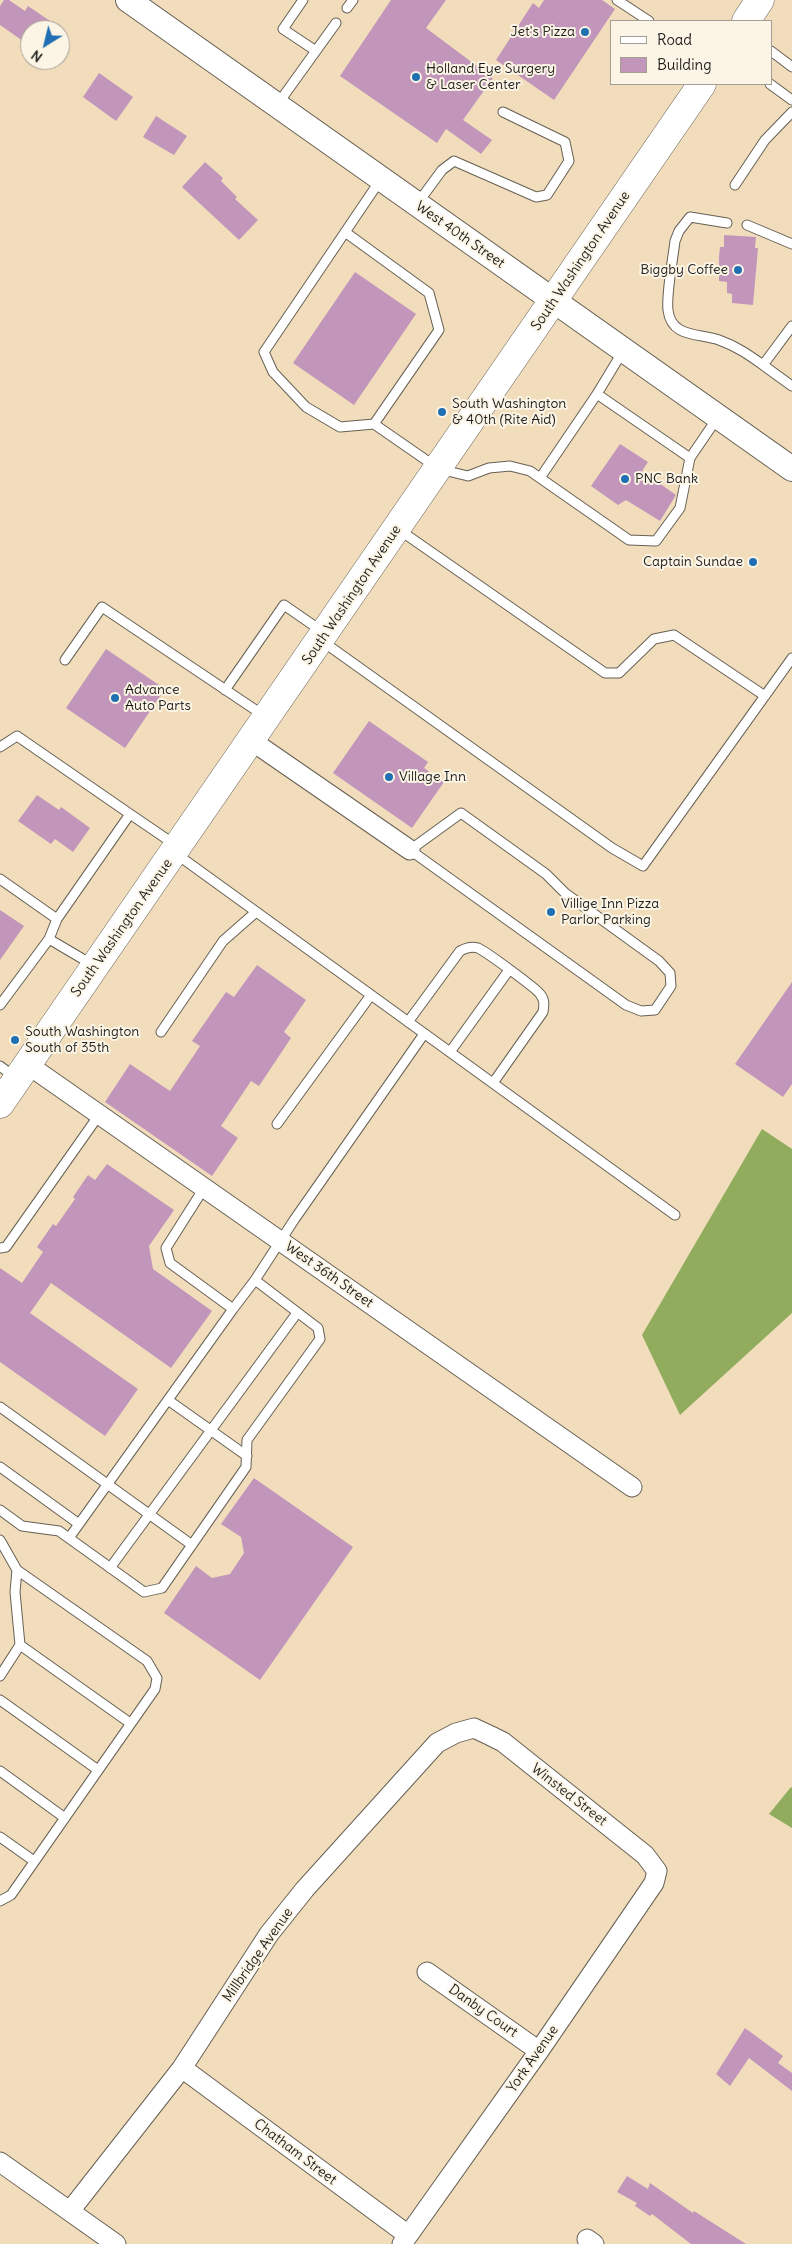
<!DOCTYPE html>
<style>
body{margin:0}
#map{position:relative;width:792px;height:2244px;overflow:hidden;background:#f1ddbc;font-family:Delius,sans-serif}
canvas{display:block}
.legend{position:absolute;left:610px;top:20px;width:162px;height:65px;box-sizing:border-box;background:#fcf5e5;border:1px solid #a29e95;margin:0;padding:6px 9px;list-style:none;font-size:15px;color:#1c1c1c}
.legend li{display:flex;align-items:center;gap:10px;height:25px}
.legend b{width:25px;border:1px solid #a29e95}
.north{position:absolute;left:20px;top:20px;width:50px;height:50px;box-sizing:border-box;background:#fcf5e5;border:1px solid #a29e95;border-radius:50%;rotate:216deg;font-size:14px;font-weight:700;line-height:20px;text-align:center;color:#1c1c1c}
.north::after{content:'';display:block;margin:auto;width:18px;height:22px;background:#1f6fb2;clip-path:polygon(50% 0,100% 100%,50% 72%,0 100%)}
</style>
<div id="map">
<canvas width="792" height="2244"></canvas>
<ul class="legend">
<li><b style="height:6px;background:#fff"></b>Road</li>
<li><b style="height:14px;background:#c296bb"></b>Building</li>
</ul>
<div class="north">N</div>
</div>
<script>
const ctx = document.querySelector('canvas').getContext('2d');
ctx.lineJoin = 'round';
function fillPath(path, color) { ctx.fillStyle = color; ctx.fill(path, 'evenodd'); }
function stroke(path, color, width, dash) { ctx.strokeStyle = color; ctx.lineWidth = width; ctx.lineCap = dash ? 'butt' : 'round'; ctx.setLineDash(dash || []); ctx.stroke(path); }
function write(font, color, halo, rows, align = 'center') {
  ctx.font = font + ' Delius,sans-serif'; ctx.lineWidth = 4; ctx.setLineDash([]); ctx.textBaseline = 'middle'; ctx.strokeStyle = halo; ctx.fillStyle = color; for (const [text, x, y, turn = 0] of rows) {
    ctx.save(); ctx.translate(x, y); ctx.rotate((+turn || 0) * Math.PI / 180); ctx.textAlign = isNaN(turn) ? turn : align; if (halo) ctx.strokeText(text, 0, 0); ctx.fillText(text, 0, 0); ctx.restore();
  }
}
fillPath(new Path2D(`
 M762,1129L792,1149V1313L680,1415L642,1335Z
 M791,1787L792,1788V1828L769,1814Z`), '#92ac5d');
fillPath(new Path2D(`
 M4,0H9L25,11L28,6L50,21L44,30H30V46L0,25V6Z
 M391,0H446L426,28L493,78L463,120L492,140L481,154L446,129L437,143L340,76Z
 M544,0H602L615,9L554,100L496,60L533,3L539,8Z
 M99,73L133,97L116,121L83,97Z
 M156,116L187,136L174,155L143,137Z
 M205,162L223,178L221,181L237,197L235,199L258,220L239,240L182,187Z
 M724,235L756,237L755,248H758L753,305L732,303V294L727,293V282L719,281V257L720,247H724Z
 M355,272L416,314L354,405L293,363Z
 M620,444L648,462L642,471L676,495L660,521L626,500L618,505L591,486Z
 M106,649L165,689L125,748L66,708Z
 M369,721L428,762L424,768L444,782L412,828L333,773Z
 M37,795L59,810L61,807L90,828L73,852L55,839L51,844L18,821Z
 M0,910L24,926L0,960Z
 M257,965L306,1000L284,1032L291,1038L259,1086L251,1081L221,1126L238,1138L212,1176L105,1102L130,1064L170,1091L200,1046L192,1041L226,992L234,997Z
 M792,982V1084L783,1097L735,1064Z
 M107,1164L174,1210L149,1246L153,1269L212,1311L171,1368L51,1283L30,1313L138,1389L105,1436L0,1362V1268L22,1283L43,1252L37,1247L53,1224L56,1226L75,1199L73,1197L88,1175L95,1180Z
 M254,1478L353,1547L260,1680L164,1613L196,1566L212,1578L230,1574L244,1553L241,1537L221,1524Z
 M745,2028L783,2056L778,2063L792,2073V2091L749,2058L730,2086L716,2074Z
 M627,2176L648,2189L650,2183L693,2213L694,2211L746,2244H691L652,2214L650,2216L635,2206L637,2203L617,2192Z`), '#c296bb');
const service = new Path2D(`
 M303,0L283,29L316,51
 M617,0L649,21
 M347,8L353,0
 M771,51L792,67
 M770,84L792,100
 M277,105L336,23
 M381,179L264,352L273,372L306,407L340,427L374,424L439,469L468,476L489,468L510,466L530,471L540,478L597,394
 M735,185L765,140L792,112
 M417,204L442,170L454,161L536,197L547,195L569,161L565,142L503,112
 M727,223L690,217L679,231L675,241C673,258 666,295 668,310C671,338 699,333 719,340C736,346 749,355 763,365
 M747,225L792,244
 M345,232L429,293L439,330L374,424
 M792,326L763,365L792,386
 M623,351L597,394L690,458L718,417
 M540,478L629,540L656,541L680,508L690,458
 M398,529L605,673H619L654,639L674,635L765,696
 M322,641L612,848L643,866L792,658
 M65,660L102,607L263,715
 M225,690L284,605L323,632
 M0,747L17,736L130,814
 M461,813L546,874L565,893L659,961L670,973L671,986L655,1010L641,1011L626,1005L410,850Z
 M175,853L675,1215
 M0,879L57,919
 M93,965L49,939L57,919L130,814L174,844
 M0,1005L49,939
 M408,1022L460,951C466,948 471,946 478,948C485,951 536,988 540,994C545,1000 544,1005 543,1012L493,1083
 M161,1032L223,941L256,912
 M450,1052L509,970
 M0,1066L16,1078
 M277,1124L371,995
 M204,1188L166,1248L170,1263L233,1309L255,1280
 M0,1248L6,1247L99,1115
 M168,1400L247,1456
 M0,1407L192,1545
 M0,1467L79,1524
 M0,1510L22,1526L59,1531L144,1592L162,1588L246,1467L247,1440L320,1339L318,1328L255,1280L294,1220L424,1034
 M69,1538L233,1309
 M0,1540L17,1570
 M110,1568L297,1313
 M20,1645L130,1723
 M0,1676L20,1645L15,1592L17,1570L147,1661L157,1678L155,1689L11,1895L0,1901
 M0,1700L98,1770
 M0,1771L65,1818
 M0,1837L34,1861`);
const minor = new Path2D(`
 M252,741L410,850
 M27,1064L632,1487
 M427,1972L539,2051
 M182,2068L408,2235
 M0,2162L116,2244
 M70,2211L182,2068L269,1934L305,1889L437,1743L456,1733L474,1728L491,1736L503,1742L645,1855L657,1871L654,1883L539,2051L402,2244
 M587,2239L594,2244`);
const tertiary = new Path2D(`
 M128,0L792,469`);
const primary = new Path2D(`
 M746,21L760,0
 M0,1104L702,84`);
stroke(service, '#676054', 11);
stroke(minor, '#676054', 21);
stroke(tertiary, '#676054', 26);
stroke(primary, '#676054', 29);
stroke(service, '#fff', 9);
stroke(minor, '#fff', 19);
stroke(tertiary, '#fff', 24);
stroke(primary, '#fff', 28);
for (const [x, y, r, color] of [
 [585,32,5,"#1f6fb2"],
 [416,77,5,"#1f6fb2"],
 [738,270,5,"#1f6fb2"],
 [442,412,5,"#1f6fb2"],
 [625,479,5,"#1f6fb2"],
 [753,562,5,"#1f6fb2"],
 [115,698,5,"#1f6fb2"],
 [389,777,5,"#1f6fb2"],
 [551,912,5,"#1f6fb2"],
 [15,1040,5,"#1f6fb2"]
]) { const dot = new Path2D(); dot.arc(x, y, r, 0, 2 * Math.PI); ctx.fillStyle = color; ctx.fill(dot); stroke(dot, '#fcf5e5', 2); }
write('14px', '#1c1c1c', '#fcf5e5', [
 ["Jet's Pizza",575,32,"right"],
 ["Holland Eye Surgery",426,69],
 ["& Laser Center",426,85],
 ["Biggby Coffee",728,270,"right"],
 ["South Washington",452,404],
 ["& 40th (Rite Aid)",452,420],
 ["PNC Bank",635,479],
 ["Captain Sundae",743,562,"right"],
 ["Advance",125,690],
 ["Auto Parts",125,706],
 ["Village Inn",399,777],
 ["Villige Inn Pizza",561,904],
 ["Parlor Parking",561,920],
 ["South Washington",25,1032],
 ["South of 35th",25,1048]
], 'left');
write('14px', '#1c1c1c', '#fcf5e5', [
 ["West 40th Street",460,235,35],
 ["South Washington Avenue",581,261,-56],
 ["South Washington Avenue",352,595,-56],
 ["South Washington Avenue",122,928,-55],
 ["West 36th Street",329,1275,35],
 ["Winsted Street",569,1795,38],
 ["Millbridge Avenue",258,1955,-55],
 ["Danby Court",483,2011,35],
 ["York Avenue",533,2059,-55],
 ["Chatham Street",295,2152,37]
]);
</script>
